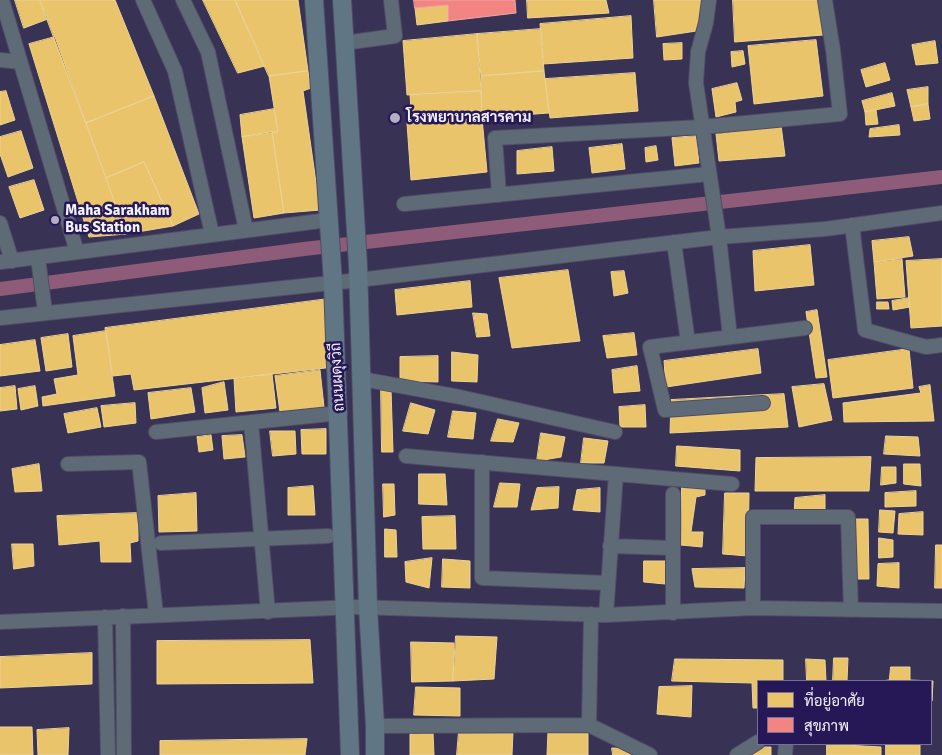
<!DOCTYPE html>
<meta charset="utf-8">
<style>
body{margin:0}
#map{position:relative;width:942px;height:755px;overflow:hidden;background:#383254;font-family:Signika,Sarabun,sans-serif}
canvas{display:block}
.legend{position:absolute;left:757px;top:680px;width:175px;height:65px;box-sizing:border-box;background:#261757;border:1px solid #786f98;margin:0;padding:6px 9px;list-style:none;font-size:15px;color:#f2f2fa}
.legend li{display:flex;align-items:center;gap:10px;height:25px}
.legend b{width:25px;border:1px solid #786f98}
</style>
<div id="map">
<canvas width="942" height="755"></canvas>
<ul class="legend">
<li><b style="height:14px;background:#e9c46a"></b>ที่อยู่อาศัย</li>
<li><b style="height:14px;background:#f28482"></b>สุขภาพ</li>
</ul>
</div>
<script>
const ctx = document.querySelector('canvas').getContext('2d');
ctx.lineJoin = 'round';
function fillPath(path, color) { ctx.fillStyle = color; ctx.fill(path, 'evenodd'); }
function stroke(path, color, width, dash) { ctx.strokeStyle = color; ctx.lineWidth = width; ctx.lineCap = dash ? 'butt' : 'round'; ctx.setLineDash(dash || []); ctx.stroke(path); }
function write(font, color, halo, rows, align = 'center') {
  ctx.font = font + ' Signika,Sarabun,sans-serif'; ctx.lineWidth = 5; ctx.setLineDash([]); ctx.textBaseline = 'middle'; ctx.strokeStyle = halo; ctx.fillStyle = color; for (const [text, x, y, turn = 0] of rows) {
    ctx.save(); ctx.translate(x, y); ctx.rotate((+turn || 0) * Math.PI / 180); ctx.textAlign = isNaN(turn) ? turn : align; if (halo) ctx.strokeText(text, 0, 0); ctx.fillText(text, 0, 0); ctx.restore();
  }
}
const homes = new Path2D(`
 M15,0H40L48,19L24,28Z
 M40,0H115L154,96L86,123Z
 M203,0H235L265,66L238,73Z
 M235,0H298L308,71L269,76Z
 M527,0H606L609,13L528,18Z
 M654,0H703V30L657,37Z
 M733,0H818L823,35L735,42Z
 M448,5V21L417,25L415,8Z
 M631,16L633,58L543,64L540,24Z
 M541,29L544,71L481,76L477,34Z
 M477,34L481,91L407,95L403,41Z
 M55,37L86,123L126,234L89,237L29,44Z
 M816,40L823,96L754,104L748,46Z
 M935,41L938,63L916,65L912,45Z
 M682,43V59L664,60L663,44Z
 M743,51L745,64L732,67L731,52Z
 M885,63L890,80L866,87L861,70Z
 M308,71L311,88L303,91L320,210L284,213L272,132H278L269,76Z
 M544,71L549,113L482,118L481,76Z
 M635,73L638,111L550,118L545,79Z
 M737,83L742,100L735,102L736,112L716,117L712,89Z
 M928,87V104L911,107L907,90Z
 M6,91L15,120L0,125V92Z
 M481,91L482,118L412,123L410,95Z
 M892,93L895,106L865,112L862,101Z
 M154,96L199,214L173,226L144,162L106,178L86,123Z
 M928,104L930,119L914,121L911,107Z
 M274,109L278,132L242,137L240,115Z
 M876,110L878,124L866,125L865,112Z
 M482,118L487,172L411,180L407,123Z
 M781,125L785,156L719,161L716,134Z
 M899,125L900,135L869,137L870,129Z
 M21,131L33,168L8,177L0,154V137Z
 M272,132L284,213L254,218L242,137Z
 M696,136L699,163L675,166L672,138Z
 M622,144L625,169L592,173L589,148Z
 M656,146L658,160L646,162L645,148Z
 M552,147L554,171L517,174V151Z
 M144,162L173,226L126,234L106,178Z
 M34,180L44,210L20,218L9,187Z
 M909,237L913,256L874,262L872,241Z
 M810,245L814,285L755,291L753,251Z
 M902,259L905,297L877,299L874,262Z
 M942,259V326L911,328L906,261Z
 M568,270L580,341L512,348L499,278Z
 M624,271L628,293L614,296L611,272Z
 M470,281L472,307L397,315L395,290Z
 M909,298L910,307L893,310L892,301Z
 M328,299L334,367L134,390L131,374L113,376L105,328Z
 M877,302H888L889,309H877Z
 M817,310L827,377L816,378L806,312Z
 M473,313L487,314L490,336L477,337Z
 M106,331L115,396L43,406L42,397L57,394L54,379L78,375L73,336Z
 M634,333L637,355L607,358L603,336Z
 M68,334L72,367L46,371L41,338Z
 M35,340L40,371L0,376V345Z
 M758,349L761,373L666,387L664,361Z
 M909,349L913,388L833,398L828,360Z
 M452,352L478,355L477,382L452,381Z
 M438,356V382L400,381V357Z
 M637,366L640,391L614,393L612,370Z
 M320,370L324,407L280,412L275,376Z
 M272,374L276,408L236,412L234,379Z
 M224,382L228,410L205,413L202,388Z
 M824,384L832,420L799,427L792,387Z
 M930,385L934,421L844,422L843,403L921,393L919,387Z
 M15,386L17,409L0,411V388Z
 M35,386L38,406L21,410L18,389Z
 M191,388L195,412L151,419L148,393Z
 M381,388L391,389L393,452H382Z
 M784,394L788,427L670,433L671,400Z
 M135,403L136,423L104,427L101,406Z
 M411,403L435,410L428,434L403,431Z
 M645,405L646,427H620L619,407Z
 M97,408L101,427L68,433L64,414Z
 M453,411L476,413L473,439L448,437Z
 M498,419L519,423L513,442L491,441Z
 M326,429V454H302L301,430Z
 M270,431H295L296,454L273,456Z
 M541,433L565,437L561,457L537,461Z
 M211,435L213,450L199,452L197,437Z
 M242,435L245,457L224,459L222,436Z
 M886,436L918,437L920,456L884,454Z
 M584,438L608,441L604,463H581Z
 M677,446L740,450V471L676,466Z
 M871,457L869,491H755L756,458Z
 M39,464L42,491L15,492L12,469Z
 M904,464H920L921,486L904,484Z
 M882,467H896V483L881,485Z
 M419,474H445L447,505L419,504Z
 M500,483L520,484L517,507H494Z
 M383,484H394L395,515L384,517Z
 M313,486L315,515H288V488Z
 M682,486H705V495L696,497L691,532H703L702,547L681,545Z
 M559,487L558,508L531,510L537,488Z
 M600,488V512L573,510L577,490Z
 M916,491V506L885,507V493Z
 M196,493L197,531L159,532L158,496Z
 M725,493H749L748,556L723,554Z
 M825,495V514L794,515L795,498Z
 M880,510L895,511L893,533L879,532Z
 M923,512V535L898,534L899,514Z
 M138,513V541L130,543L131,562H101L100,541L59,545L57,516Z
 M455,516L456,549H423L422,517Z
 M852,519H868L869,579H855Z
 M385,529L396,530L397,557H385Z
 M879,538L893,540V557L879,558Z
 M12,544H33L34,566L14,569Z
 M936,545H942V588H935Z
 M432,558L429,588L406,582L405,562Z
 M443,559L470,561V588L442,587Z
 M644,561H667L665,584L644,582Z
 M899,563V588L877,586L878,564Z
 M745,568L744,588L695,587L692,569Z
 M456,636L497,637L494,679L453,681Z
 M310,640L313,683L157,684V641Z
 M411,642L454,643L453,681L412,682Z
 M92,653V684L0,688V657Z
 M834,658H848L847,681H833Z
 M675,659L783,660V681H758V708H753L752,683L672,681Z
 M806,659L825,660L826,681H807Z
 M891,667H910V680L933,681L932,701L931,681H881L889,680Z
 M692,686L691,717L657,714L659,687Z
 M416,687L460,688V716L414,715Z
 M0,727H32L33,755H0Z
 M69,728L68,755H38L37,730Z
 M588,729V755H547L548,732Z
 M459,731H513L512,755H457Z
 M433,732L434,755H410V734Z
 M307,739L305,755H160V741Z
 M827,744L881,747V755H827Z
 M886,744H920V755H886Z
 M746,747H771V755H746Z
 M612,748L636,749V755H613Z`);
fillPath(homes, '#e9c46a');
stroke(homes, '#ecd295', 1);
const health = new Path2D(`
 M414,0H515L516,13L448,21V5L415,8Z`);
fillPath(health, '#f28482');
stroke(health, '#f2a5a6', 1);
stroke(new Path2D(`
 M0,289L304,249L942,177`), '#8e5b78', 14);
const minor = new Path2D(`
 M2,0L77,252
 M143,0L175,71L212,234
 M183,0L208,52L246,230
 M709,0L706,23L698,52L696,83L719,237L730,337
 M344,43L395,36L391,0
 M0,60L20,62
 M499,195L495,138L702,127L840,114L833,50L825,0
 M404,204L709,174
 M0,223L12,261
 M852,225L865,330L926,347L942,345
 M674,242L688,342
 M38,258L45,312
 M0,262L328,220
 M0,318L350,281L719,237L825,229L942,213
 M362,379L460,397L615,432
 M763,403L665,410L650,347L805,328
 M251,422L268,612
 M156,432L340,413
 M406,456L732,484
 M482,462V578L607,583
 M68,464L139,462L156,614
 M673,494V613
 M161,543L328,536
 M610,546L673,548
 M753,608V517H848L851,610
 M606,615L616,474
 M123,616L124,755
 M105,617L108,755
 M0,622L356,607L606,615L753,608L942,611
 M589,725L591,614
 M375,726L589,725L650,755
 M737,755L758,742
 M785,755L786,744`);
const major = new Path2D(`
 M314,0L333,283L350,755
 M342,0L358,265L368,607L375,726V755`);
stroke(minor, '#504c65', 16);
stroke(major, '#504c65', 20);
stroke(minor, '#5e6b76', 14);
stroke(major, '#607684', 18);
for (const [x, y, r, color] of [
 [395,118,6,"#b1afc0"],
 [55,220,5,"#b1afc0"]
]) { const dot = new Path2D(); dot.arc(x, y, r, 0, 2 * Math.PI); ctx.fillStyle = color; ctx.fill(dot); stroke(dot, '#261757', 2); }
write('bold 15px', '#f2f2fa', '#261757', [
 ["โรงพยาบาลสารคาม",406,118],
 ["Maha Sarakham",65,211],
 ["Bus Station",65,228]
], 'left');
write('15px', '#f2f2fa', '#261757', [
 ["ถนนผดุงวิถี",338,377,-93]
]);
</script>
